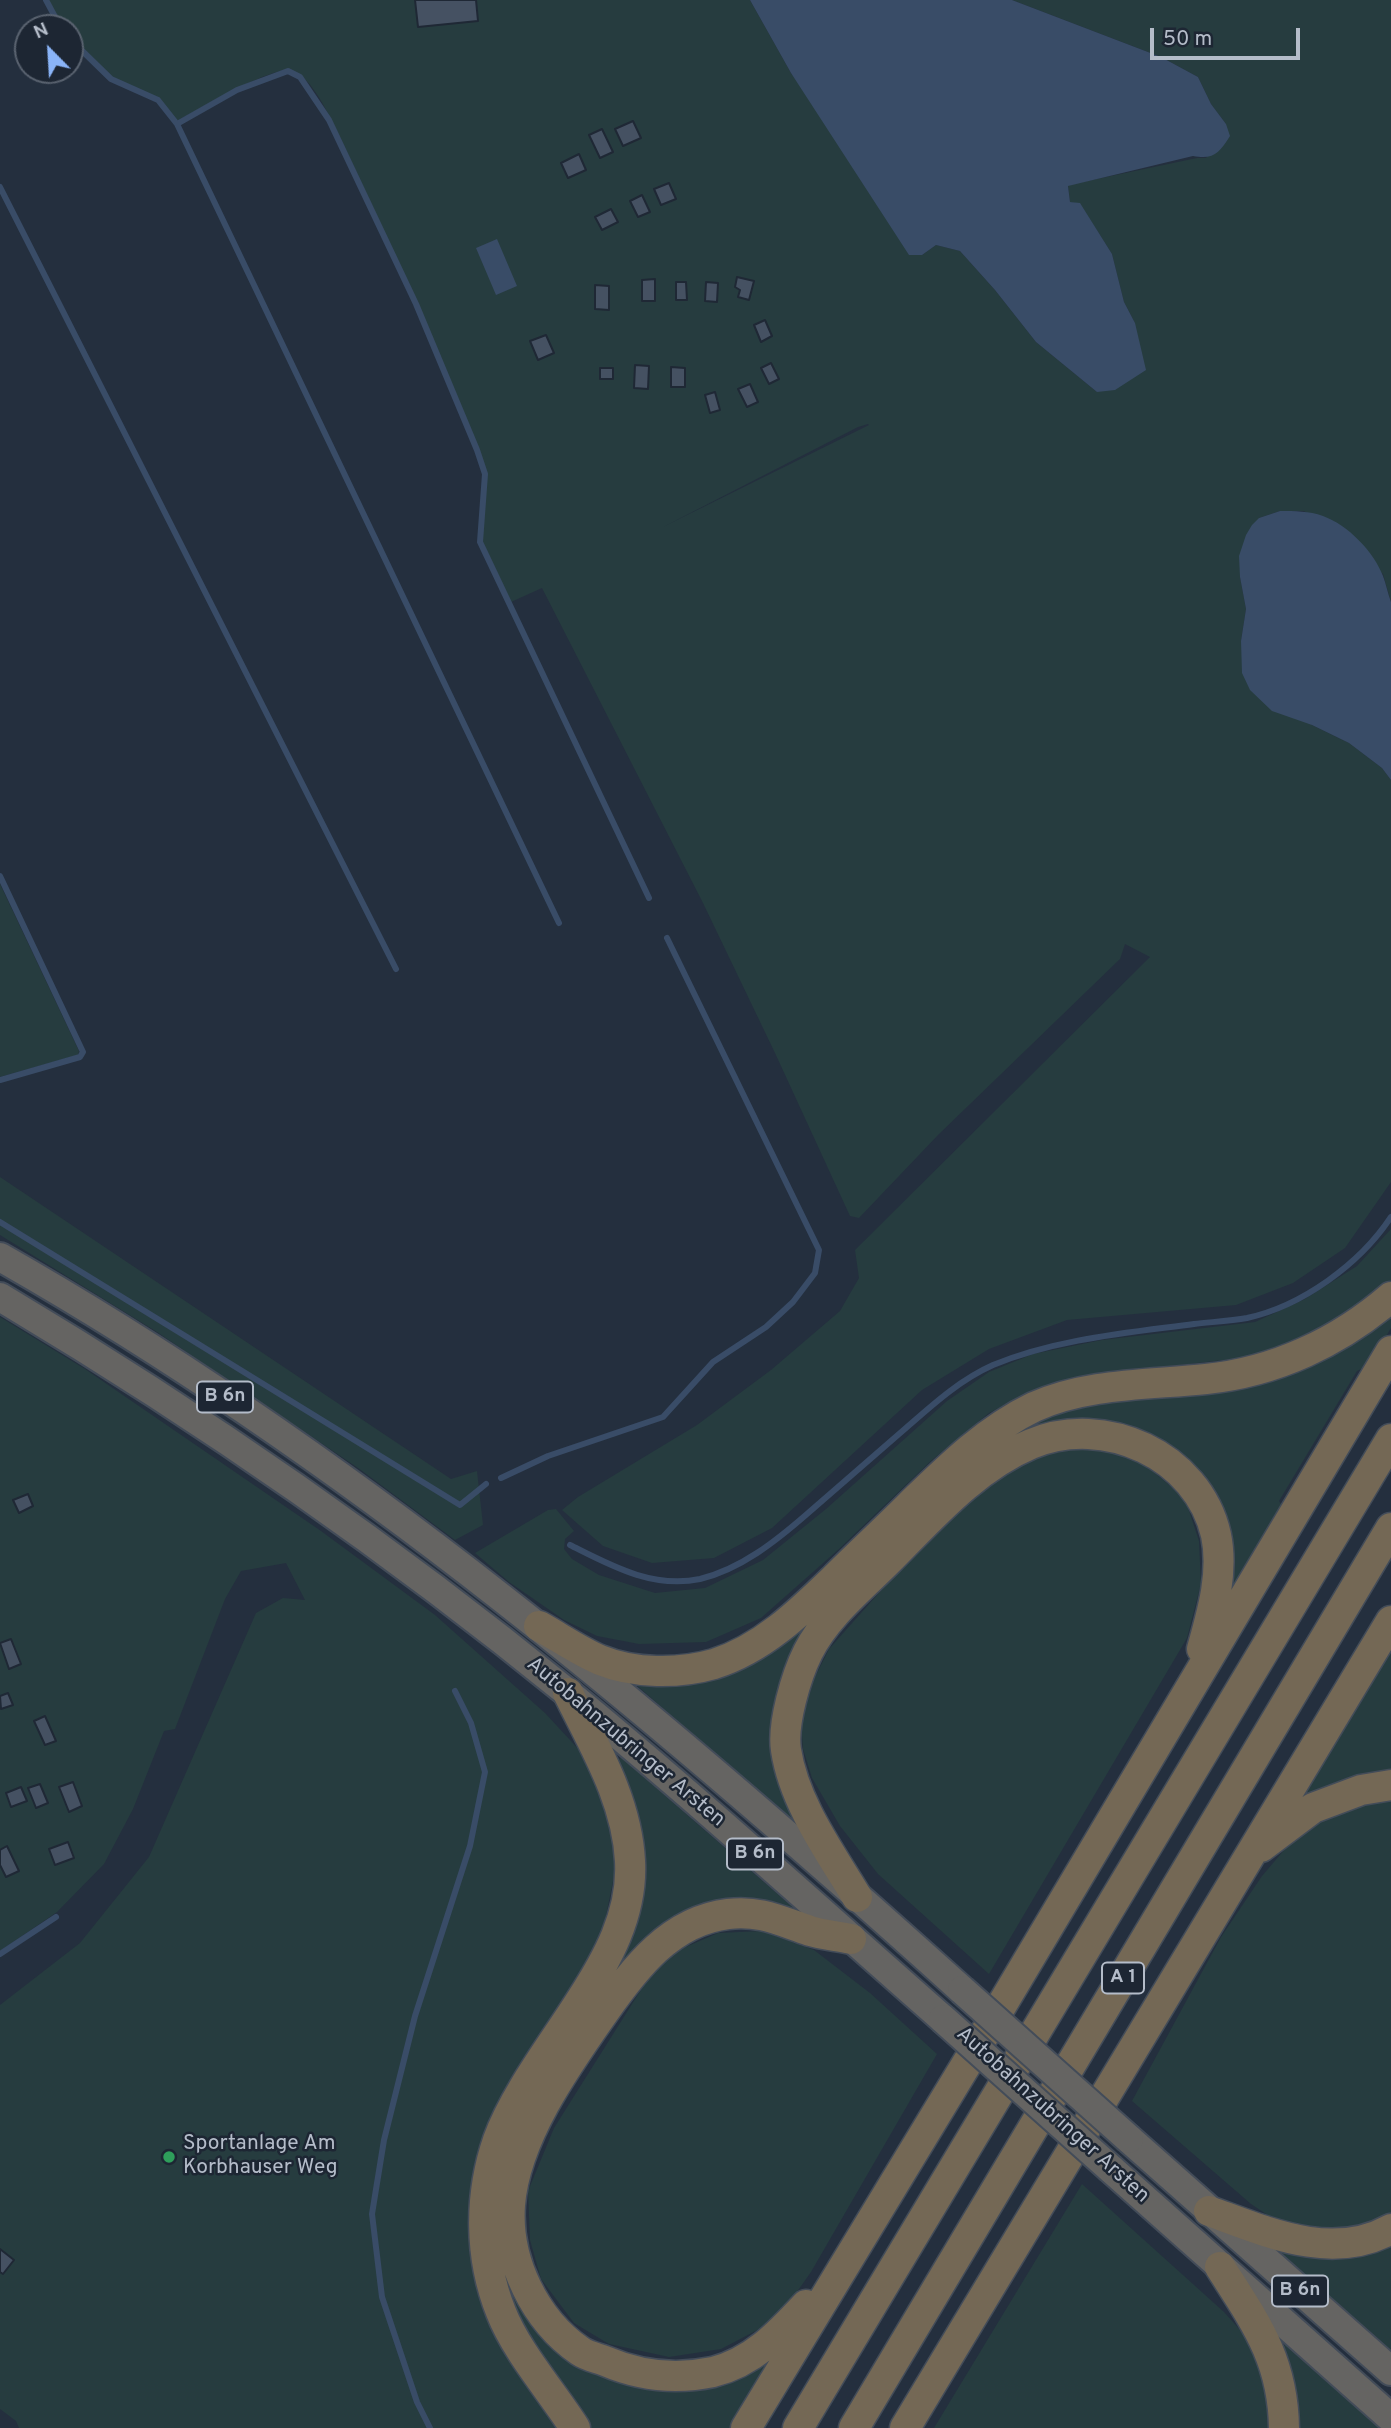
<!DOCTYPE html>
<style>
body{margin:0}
#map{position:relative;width:1391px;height:2428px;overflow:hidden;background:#242f3e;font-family:Overpass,sans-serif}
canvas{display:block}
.north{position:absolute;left:14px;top:14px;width:70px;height:70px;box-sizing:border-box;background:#1d2633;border:2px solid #59626f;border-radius:50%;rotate:336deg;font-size:19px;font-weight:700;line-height:28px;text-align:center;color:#b4bcc9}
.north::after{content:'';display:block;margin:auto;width:24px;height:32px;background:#8ab4f8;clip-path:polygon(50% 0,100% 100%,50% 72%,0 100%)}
.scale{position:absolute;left:1150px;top:28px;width:150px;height:32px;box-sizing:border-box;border:4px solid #b4bcc9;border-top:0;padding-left:9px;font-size:21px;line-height:24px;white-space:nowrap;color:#b4bcc9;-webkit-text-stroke:5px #1d2633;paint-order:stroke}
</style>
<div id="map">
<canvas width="1391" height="2428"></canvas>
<div class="north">N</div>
<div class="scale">50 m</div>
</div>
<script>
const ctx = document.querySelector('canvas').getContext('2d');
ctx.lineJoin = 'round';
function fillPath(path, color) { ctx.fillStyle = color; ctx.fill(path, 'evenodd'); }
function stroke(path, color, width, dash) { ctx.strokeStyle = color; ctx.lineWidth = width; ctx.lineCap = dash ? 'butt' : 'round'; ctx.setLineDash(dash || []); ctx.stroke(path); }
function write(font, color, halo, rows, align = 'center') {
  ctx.font = font + ' Overpass,sans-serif'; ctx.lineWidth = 5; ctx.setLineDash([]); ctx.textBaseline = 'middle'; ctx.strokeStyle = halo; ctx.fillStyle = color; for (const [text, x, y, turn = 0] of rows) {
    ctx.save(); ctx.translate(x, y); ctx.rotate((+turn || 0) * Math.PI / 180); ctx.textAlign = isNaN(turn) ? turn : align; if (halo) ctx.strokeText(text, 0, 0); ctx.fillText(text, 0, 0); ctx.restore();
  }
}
fillPath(new Path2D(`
 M48,0H750L791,73L922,255L936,245L960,251L995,290L1036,342L1097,392L1135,323L1124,302L1112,254L1080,204L1070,202L1068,185L1197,158H1206L1226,124L1211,104L1198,77L1161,57L1012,0H1391V602L1383,574L1304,511H1280L1259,518L1240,577L1246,609L1241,641L1312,725L1349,743L1382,768L1391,780V1182L1345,1248L1293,1283L1236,1305L1067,1320L989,1349L922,1390L772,1528L714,1558L652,1563L603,1546L562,1510L578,1497L697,1425L771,1370L840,1311L859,1278L855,1250L1150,957L1125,944L1120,959L938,1135L859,1218L850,1216L775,1053L703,903L542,588L511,602L482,541L487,474L478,449C443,366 408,283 370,201C357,174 345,146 331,119C323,104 310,77 292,71C274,64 197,111 177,121L159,99L112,77L70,36V28H63ZM868,424L869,425L663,527L858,427Z
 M0,884L79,1051L78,1055L0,1077Z
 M0,1177L451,1479L477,1471L483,1525L455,1540L358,1468L157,1332L0,1235Z
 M1391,1229V1280L1384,1288L1342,1319L1293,1343L1250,1357L1075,1377L1028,1393L989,1413L932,1460L839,1549L761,1618L706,1642L639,1644L597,1636L564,1620L509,1582L475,1553L548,1510L556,1509L574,1531L565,1539L564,1549L572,1559L599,1575L655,1593L705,1588L763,1560L826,1509L947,1401L989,1372L1033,1354L1102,1340L1255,1322L1305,1299L1357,1266Z
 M1391,1311V1328L1369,1365L1357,1371L1279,1501L1283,1507L1222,1609L1208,1486L1058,1424L799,1643L797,1819L794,1822L634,1683L704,1678L967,1462L1043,1414L1141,1393Z
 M0,1317L85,1369L321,1531L435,1615L545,1713L583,1754L601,1796L614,1839V1876L603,1931L554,2020L506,2088L490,2123L472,2255L481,2303L498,2339L560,2428H19L16,2421L0,2409V2005L80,1943L149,1857L256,1613L283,1598L305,1600L286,1563L241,1571L225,1599L175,1729L164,1731L133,1809L104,1864L57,1912L0,1951Z
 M1111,1446L1149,1468L1185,1498L1199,1541L1201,1584L1187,1638L989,1974L878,1874L840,1826L812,1778L803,1749L801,1723L814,1679L829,1649L926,1540L980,1494L1023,1462L1069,1447Z
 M1391,1637V1774L1288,1816Z
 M621,1757L796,1910L793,1912C760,1896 719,1898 685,1913C665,1922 642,1941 628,1959C616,1974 608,1992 597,2008C567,2052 535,2094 515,2143C484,2217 507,2303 568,2354C580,2364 601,2371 616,2376C650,2387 668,2388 704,2382C712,2381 722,2380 729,2377C749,2368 765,2355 783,2343H785L734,2428H588C560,2376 516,2334 502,2276C470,2151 554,2075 608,1975C615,1963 623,1951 628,1938C641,1905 645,1863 640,1828C637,1806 625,1783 617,1762Z
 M1391,1797V2213L1378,2222L1319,2234L1281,2224L1251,2204L1132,2101L1221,1937L1262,1876L1296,1836L1331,1809Z
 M762,1931L814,1950L870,1993L937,2054L811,2272L794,2296L765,2326L721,2349L669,2357L609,2344L574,2323L541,2279L530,2240L528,2191L554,2128L654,1969L681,1949L718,1933Z
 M1082,2184L1224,2312L1250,2341L1264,2371L1268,2397L1269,2428H934Z
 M1391,2239V2353L1266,2244Z
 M1285,2343L1382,2428H1296C1298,2400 1295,2376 1282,2352Z`), '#263c3f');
fillPath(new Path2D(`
 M750,0H1012L1161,57L1198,77L1211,104L1226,124L1230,136C1219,153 1214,160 1193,156L1068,186L1070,202L1080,203L1112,254L1124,302L1135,323L1146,370L1115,390L1097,392L1036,342L995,290L960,251L936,245L922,255H909L791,73Z
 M497,239L517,286L496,295L476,248Z
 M1280,511C1295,511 1309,511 1323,516C1348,525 1374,552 1383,576C1386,584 1388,594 1391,602V780L1382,768L1349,743L1312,725L1272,711L1250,690L1242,673L1241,641L1246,609L1240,577L1239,556L1246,535L1252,525L1259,518Z`), '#394c67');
stroke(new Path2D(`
 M46,0L61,28
 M70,39L111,79L158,100L177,124L559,923
 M177,124L237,90L288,71L300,77L329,120L416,304L477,450L485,474L480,542L649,898
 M0,187L396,969
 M0,876L83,1052L80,1057L0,1080
 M0,1222L460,1505L486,1484
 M501,1478L548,1456L663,1417L713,1362L766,1327L793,1302L815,1273L819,1250L667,938
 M570,1545C610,1565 652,1589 700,1579C741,1569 776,1541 807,1514C838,1487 868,1461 899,1434C928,1409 957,1381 993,1365C1056,1339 1126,1333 1194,1324C1211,1322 1230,1321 1247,1318C1302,1306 1360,1264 1391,1217
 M0,1954L56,1917
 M430,2428L417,2402L382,2297L372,2214L384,2140L415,2016L470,1846L485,1772L471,1723L455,1691`), '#394c67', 6);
const building = new Path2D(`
 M415,0H476L478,21L418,27Z
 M633,121L641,138L623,146L615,129Z
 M602,129L613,152L600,158L589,135Z
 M579,154L586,170L568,178L561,163Z
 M669,183L676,199L661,205L654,189Z
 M642,195L650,212L638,217L630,201Z
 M611,209L618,222L602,230L595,217Z
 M737,277L754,281L749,300L738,297L740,290L735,287Z
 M655,279V301H642V280Z
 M676,282H686L687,300H676Z
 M706,282L718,283L717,302L705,301Z
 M595,285L609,286V310L595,309Z
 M765,320L772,336L761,342L754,325Z
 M546,335L554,353L538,360L530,341Z
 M771,363L779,379L769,384L761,368Z
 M635,365L649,366L648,389L634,388Z
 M671,367L685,368V387H671Z
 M600,368H613V379H600Z
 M750,384L758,402L747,407L738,389Z
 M715,392L720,410L710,413L705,395Z
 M28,1494L33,1506L19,1513L13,1500Z
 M11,1639L21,1664L9,1669L0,1643Z
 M8,1693L13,1705L1,1709L0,1696Z
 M45,1716L56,1741L45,1745L34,1721Z
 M73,1782L82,1806L69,1812L59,1787Z
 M40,1784L48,1803L36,1808L28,1788Z
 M21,1787L27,1801L11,1807L6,1793Z
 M68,1842L74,1858L55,1865L49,1849Z
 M7,1846L19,1871L6,1877L0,1865V1850Z
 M0,2249L14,2260L3,2274L0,2272Z`);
fillPath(building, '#455162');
stroke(building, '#1f2835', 2);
const trunk = new Path2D(`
 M0,1257C352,1457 663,1720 962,1990
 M0,1297C198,1415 389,1547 568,1693C696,1798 819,1910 943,2019
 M1129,2139L1391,2371
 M1111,2169L1391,2418`);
const motorway = new Path2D(`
 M539,1626C559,1637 579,1651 600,1660C634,1674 679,1674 714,1664C762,1649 799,1613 834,1579C859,1554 885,1530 910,1505C947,1469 986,1430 1034,1407C1087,1383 1149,1385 1206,1379C1275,1372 1339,1342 1391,1297
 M568,1693C594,1746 627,1800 630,1861C633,1914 607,1960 579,2003C553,2044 514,2095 498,2140C479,2195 479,2257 501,2312C516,2351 552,2392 575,2428
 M1261,1847L1313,1808L1361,1790L1391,1785
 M857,1897C830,1852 794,1803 786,1750C782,1724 796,1676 808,1652C826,1616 860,1589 888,1561C931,1518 974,1468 1031,1444C1104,1413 1198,1455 1216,1535C1224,1573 1212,1613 1202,1649
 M1209,2211C1267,2232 1332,2262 1391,2229
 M1220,2267C1255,2322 1283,2359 1284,2428
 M806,2305C779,2334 753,2362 713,2372C675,2380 640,2376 605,2361C597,2358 587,2356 580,2351C535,2320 506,2261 510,2205C515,2138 566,2066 604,2012C635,1968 670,1921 728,1914C760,1910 780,1921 810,1931C823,1935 838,1936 851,1939
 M746,2428L972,2055L1391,1351
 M798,2428L1391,1439
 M854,2428L1391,1528
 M905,2428L1391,1621`);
stroke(trunk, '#434c59', 32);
stroke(motorway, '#434c59', 33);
stroke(trunk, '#656462', 28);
stroke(motorway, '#746855', 30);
const trunkBridge = new Path2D(`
 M962,1990L1129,2139
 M943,2019L1111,2169`);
stroke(trunkBridge, '#434c59', 32, []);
stroke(trunkBridge, '#656462', 28);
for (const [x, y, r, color] of [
 [169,2157,7,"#2e9e5b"]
]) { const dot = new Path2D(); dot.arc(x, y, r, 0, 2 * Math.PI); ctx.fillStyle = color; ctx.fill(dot); stroke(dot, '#1d2633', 2.5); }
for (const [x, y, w] of [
 [225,1397,56],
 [755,1854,56],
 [1123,1978,42],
 [1300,2291,56]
]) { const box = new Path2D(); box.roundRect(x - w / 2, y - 15.5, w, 31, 5); ctx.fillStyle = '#1d2633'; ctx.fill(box); stroke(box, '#b4bcc9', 2); }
write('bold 19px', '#b4bcc9', null, [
 ["B 6n",225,1397],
 ["B 6n",755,1854],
 ["A 1",1123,1978],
 ["B 6n",1300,2291]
]);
write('21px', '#b4bcc9', '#1d2633', [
 ["Autobahnzubringer Arsten",625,1743,40],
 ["Autobahnzubringer Arsten",1052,2116,42]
]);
write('21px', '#b4bcc9', '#1d2633', [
 ["Sportanlage Am",183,2145],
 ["Korbhauser Weg",183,2169]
], 'left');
</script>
